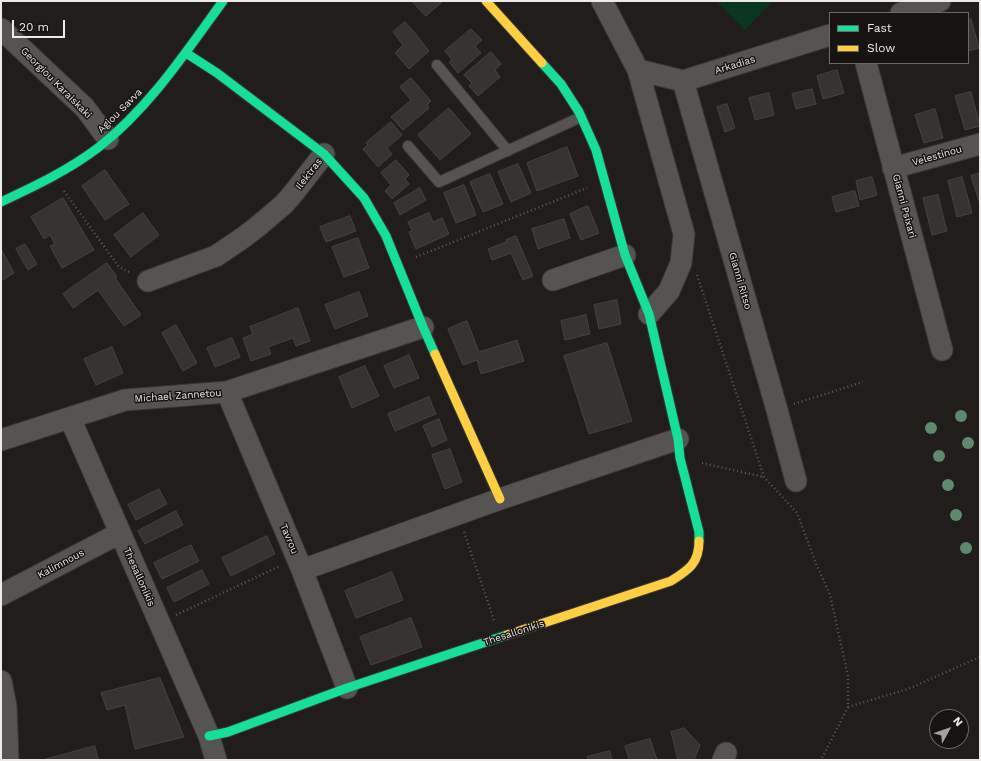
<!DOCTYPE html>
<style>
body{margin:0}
#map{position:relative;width:981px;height:761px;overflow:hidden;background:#201d1b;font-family:"Work Sans",sans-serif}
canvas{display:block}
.frame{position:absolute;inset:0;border:2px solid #edeae9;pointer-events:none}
.legend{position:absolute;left:829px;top:12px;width:140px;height:52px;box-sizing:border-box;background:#171311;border:1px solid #6d6967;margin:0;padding:5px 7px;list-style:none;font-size:12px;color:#edeae9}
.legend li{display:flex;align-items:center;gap:8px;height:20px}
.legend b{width:20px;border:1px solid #6d6967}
.north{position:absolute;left:929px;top:709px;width:40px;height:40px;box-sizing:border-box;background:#171311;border:1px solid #6d6967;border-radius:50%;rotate:50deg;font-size:11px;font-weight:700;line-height:16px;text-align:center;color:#edeae9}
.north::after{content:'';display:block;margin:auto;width:14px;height:18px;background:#a5a2a1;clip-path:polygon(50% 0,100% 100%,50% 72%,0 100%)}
.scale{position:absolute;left:12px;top:20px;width:53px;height:18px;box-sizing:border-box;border:2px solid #edeae9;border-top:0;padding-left:5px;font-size:12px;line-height:14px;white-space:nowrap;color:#edeae9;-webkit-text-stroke:3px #171311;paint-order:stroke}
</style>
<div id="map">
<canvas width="981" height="761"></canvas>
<div class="frame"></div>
<ul class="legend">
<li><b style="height:5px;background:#16e098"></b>Fast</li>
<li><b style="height:5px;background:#ffcf43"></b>Slow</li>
</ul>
<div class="north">N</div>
<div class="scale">20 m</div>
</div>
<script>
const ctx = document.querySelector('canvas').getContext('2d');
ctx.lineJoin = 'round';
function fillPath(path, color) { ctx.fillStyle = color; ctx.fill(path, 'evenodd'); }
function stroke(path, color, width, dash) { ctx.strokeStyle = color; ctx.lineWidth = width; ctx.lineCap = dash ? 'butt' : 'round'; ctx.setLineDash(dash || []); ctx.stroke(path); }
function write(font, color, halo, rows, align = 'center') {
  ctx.font = font + ' "Work Sans",sans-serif'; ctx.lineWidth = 3; ctx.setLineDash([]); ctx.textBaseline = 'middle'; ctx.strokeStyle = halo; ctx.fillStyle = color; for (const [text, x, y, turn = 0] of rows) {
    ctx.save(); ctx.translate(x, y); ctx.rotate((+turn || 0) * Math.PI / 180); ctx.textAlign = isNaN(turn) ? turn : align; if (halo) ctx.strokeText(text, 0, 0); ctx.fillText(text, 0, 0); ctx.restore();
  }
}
fillPath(new Path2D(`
 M716,1H773L745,30Z`), '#0a3621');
const building = new Path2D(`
 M412,1H443L426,16Z
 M971,19L979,48L968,51V20Z
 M405,22L414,32L429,51L409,69L395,53L403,45L393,32Z
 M471,29L482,40L475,46L481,53L458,73L449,62L452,60L445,51Z
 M491,52L501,64L495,70L500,77L478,96L469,86L472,83L464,75Z
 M837,70L844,93L823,99L817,76Z
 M411,78L431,101L427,105L429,108L403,130L391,117L411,100L400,87Z
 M812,89L816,104L796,109L792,94Z
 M971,92L980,126L965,130L955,96Z
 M769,93L774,115L755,120L749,98Z
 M727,104L735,128L725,132L717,107Z
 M449,108L471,134L440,160L418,135Z
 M935,109L943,138L924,143L915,115Z
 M391,122L402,135L387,148L392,154L378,167L363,149L368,145L366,143Z
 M567,147L578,176L537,191L527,163Z
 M396,160L409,175L405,179L409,184L392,199L385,191L391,185L381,173Z
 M518,164L531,193L511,202L498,172Z
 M105,170L129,204L105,220L82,186Z
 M980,173V204L971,176Z
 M490,174L503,204L483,212L470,182Z
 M872,177L877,195L860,200L856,181Z
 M962,177L972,213L957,217L948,181Z
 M464,185L476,215L456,223L444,193Z
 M420,188L426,200L400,215L394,203Z
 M855,191L859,206L836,212L832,197Z
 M938,195L947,231L932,235L923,198Z
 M63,198L94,250L62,268L50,246L55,244L50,235L44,239L31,217Z
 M588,206L599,233L581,240L570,214Z
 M143,213L159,235L131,257L114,235Z
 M429,213L433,222L442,218L449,234L416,249L409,232L412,231L408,222Z
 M350,216L356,231L326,242L320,227Z
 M564,219L570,238L538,249L532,229Z
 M516,236L533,276L523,280L511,253L492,260L488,249L506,242V240Z
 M358,238L369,268L344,277L332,247Z
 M25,244L37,264L28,270L16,249Z
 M1,249L14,273L1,281Z
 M107,263L117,277L115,278L141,315L124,326L98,290L73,308L63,294Z
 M359,292L368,316L335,329L325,305Z
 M617,300L621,324L599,329L594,305Z
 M298,308L310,341L296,346L293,338L268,347L271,354L251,361L243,338L253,334L250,327Z
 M586,315L590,334L565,340L561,321Z
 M467,321L479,352L517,340L524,361L481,374L477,360L463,365L448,329Z
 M176,325L197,363L183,371L162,333Z
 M232,338L240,357L215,367L207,348Z
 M607,343L632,421L589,434L564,356Z
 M112,347L123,373L96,385L84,359Z
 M409,355L419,378L394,388L384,366Z
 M365,366L379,396L352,408L339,377Z
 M429,397L436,414L395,431L388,414Z
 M439,419L447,440L432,447L423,426Z
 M450,449L462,482L445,489L432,455Z
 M159,489L167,504L136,520L128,505Z
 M176,511L183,525L145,544L138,531Z
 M267,536L275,554L231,576L222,558Z
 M191,545L199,561L162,579L154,563Z
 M202,570L209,584L174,602L167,588Z
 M392,572L403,600L356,618L345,591Z
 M411,618L422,647L371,665L360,637Z
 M160,678L184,737L135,749L125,705L107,710L101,693Z
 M684,728L700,745L694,760H678L671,732Z
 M650,739L657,760H629L625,746Z
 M95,746L98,760H43Z
 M610,751L612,760H588L587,757Z`);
fillPath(building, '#363432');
stroke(building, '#454342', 1);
const lane = new Path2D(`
 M437,65L508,151
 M408,146L439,182L581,117`);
const street = new Path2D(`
 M602,1L638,70L684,234L681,263L669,291L649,314
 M901,13L940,1
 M1,29L85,108L108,139
 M866,63L942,350
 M638,70L683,81L830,35
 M683,81L777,410L796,481
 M893,168L980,144
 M553,280L625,255
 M148,281L216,256L244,237L257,227L283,205L292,195L324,154
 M227,392L302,570L347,688
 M70,418L209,736L216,760
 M1,440L125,400L227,392L423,327
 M302,570L500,499L678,439
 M1,595L120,533
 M1,681L6,706L8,760
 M723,760L726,753`);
const fast = new Path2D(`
 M186,53L217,73L324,154L364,198L386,236L423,327L435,354
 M542,63L561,84L579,112L596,150L625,255L649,314L678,439L680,458L699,532V541
 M1,202C35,186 69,170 99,147C149,108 186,52 223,1
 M209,736L228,732L347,688L507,635`);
const slow = new Path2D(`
 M486,1L542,63
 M435,354L500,499
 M507,635L671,581C688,570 699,564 699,541`);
stroke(lane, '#3a3837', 12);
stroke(street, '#3a3837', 23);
stroke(fast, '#3a3837', 11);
stroke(slow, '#3a3837', 11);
stroke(new Path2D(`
 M64,191L119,267L131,273
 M416,257L587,188
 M697,275L764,477L797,513L817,566L830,595L848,676V707L821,760
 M794,404L863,382
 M702,463L764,477
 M464,532L494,620
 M176,615L280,566
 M848,707L908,689L980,657`), '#5d5b5a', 2.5, [1, 3]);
stroke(lane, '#565453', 10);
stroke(street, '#565453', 21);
stroke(fast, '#16e098', 9);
stroke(slow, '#ffcf43', 9);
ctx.fillStyle = '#5f886e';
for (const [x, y] of [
 [961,416],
 [931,428],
 [968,443],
 [939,456],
 [948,485],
 [956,515],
 [966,548]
]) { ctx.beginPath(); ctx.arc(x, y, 6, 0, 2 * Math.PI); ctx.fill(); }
write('10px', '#edeae9', '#171311', [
 ["Arkadias",735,65,-17],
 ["Georgiou Karaiskaki",56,83,45],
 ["Agiou Savva",120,111,-45],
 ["Velestinou",937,156,-16],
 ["Ilektras",309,174,-52],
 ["Gianni Psixari",904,206,75],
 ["Gianni Ritso",740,281,74],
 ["Michael Zannetou",178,396,-4],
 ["Tavrou",289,539,67],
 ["Kalimnous",61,564,-28],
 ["Thesallonikis",139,577,66],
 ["Thesallonikis",514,633,-18]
]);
</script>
